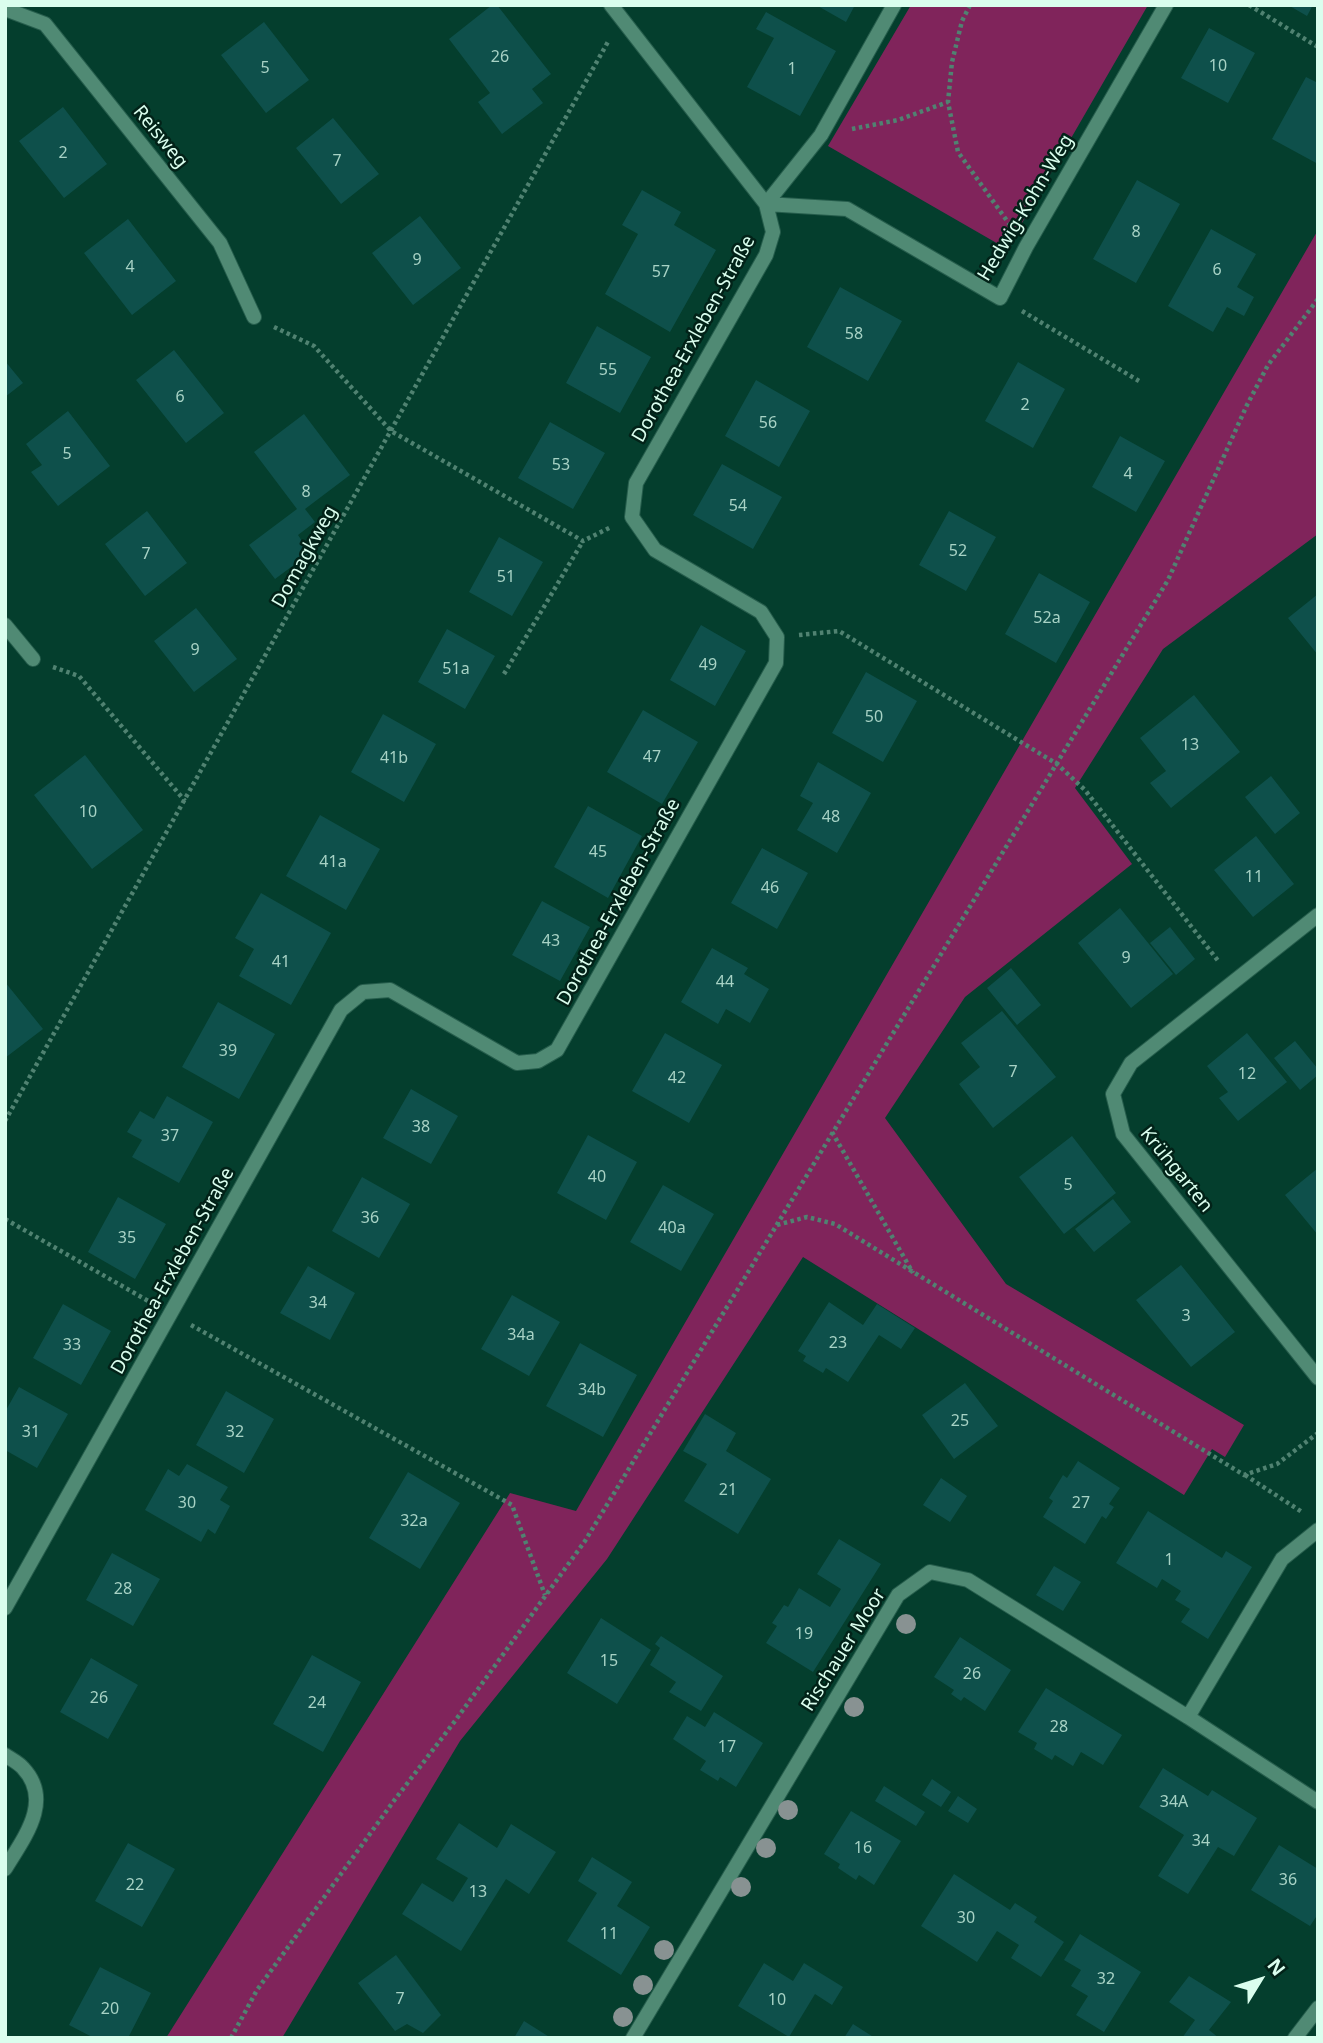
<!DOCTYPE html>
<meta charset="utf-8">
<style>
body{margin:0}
#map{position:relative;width:1323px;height:2043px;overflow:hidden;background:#043e2d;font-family:"Noto Sans",sans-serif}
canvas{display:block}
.frame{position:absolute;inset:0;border:7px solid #dafeee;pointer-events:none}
.north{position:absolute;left:1225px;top:1945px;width:70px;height:70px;-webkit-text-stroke:5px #022218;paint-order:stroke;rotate:52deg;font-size:19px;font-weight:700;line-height:28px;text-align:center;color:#dafeee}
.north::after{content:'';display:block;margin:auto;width:24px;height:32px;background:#dafeee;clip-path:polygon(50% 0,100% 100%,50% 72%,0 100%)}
</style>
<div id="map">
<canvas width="1323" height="2043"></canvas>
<div class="frame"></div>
<div class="north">N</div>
</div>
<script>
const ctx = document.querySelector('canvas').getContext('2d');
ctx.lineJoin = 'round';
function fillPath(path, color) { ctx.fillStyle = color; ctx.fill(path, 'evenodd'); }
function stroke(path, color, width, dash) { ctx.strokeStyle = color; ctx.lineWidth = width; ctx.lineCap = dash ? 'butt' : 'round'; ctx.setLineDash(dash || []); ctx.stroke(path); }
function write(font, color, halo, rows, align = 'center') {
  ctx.font = font + ' "Noto Sans",sans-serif'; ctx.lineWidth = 5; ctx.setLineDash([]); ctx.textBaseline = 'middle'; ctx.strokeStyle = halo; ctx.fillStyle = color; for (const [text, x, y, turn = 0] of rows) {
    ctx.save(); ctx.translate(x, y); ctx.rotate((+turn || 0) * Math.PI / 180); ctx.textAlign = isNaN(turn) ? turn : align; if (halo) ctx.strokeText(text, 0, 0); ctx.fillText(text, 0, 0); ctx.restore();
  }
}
fillPath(new Path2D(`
 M911,5H1148L1007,249L828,146Z
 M1318,230V534L1163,649L1075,788L1132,864L965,997L885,1118L1006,1284L1244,1425L1225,1457L1212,1449L1184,1495L803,1257L607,1559L460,1741L282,2038H166L510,1493L576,1511Z`), '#80245b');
fillPath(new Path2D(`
 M492,5H497L551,74L532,89L543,103L502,134L478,102L490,93L449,39Z
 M816,5H855L846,22Z
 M1288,5H1313L1307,16Z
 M766,12L836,51L800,116L747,87L774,38L756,29Z
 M264,22L309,80L266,113L221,55Z
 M1209,28L1255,53L1228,103L1181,78Z
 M1306,77L1318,83V164L1272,139Z
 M63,107L107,164L64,198L19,141Z
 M333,118L379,174L341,204L296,148Z
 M1137,180L1180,204L1136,283L1093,259Z
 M642,190L681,212L674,225L716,250L670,332L605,294L638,234L622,225Z
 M420,216L461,268L413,305L372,253Z
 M128,219L176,281L132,315L84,253Z
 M1211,229L1256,254L1237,287L1254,297L1244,316L1227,307L1213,332L1168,306Z
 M840,287L902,321L868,381L807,347Z
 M597,326L651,357L620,413L566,383Z
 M174,350L224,413L186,443L136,380Z
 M5,361L23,383L5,397Z
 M1018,362L1065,389L1033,448L985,421Z
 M756,380L810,411L779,467L725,436Z
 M68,411L110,466L58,506L31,472L42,465L26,444Z
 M304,414L350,475L305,509L315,522L298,535L310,553L275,579L249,545L297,509L254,452Z
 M550,422L605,453L573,509L518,478Z
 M1120,436L1165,461L1136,512L1092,487Z
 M722,464L782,497L753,549L693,515Z
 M147,511L187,563L145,596L105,544Z
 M949,511L996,537L966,591L919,565Z
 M499,537L543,562L512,616L469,592Z
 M1039,573L1090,602L1056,663L1005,634Z
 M1318,594V655L1288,618Z
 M196,608L237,659L194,692L154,641Z
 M701,625L746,651L715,706L670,680Z
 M447,629L495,656L465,709L418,682Z
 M866,672L917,701L883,762L832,733Z
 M1194,695L1240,752L1171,808L1150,783L1166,771L1140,738Z
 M643,710L698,742L662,804L607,772Z
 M383,714L436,744L404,802L351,772Z
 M85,755L143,830L92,869L34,795Z
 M818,762L871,793L837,853L797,830L813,803L800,796Z
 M1271,776L1300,813L1275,834L1245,797Z
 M588,806L642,836L608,898L554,867Z
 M320,815L380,849L346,910L286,876Z
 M1256,836L1294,884L1253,917L1214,870Z
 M762,848L808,873L777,929L731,903Z
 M261,893L331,933L291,1005L239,976L254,949L235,938Z
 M542,901L590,927L560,981L512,955Z
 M1120,908L1173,974L1131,1008L1078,943Z
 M1170,927L1195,959L1176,975L1150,943Z
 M712,948L748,968L744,974L769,989L750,1023L726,1009L718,1024L681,1002Z
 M1011,968L1041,1005L1017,1025L987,988Z
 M5,982L43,1029L5,1058Z
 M218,1002L275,1034L239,1099L182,1067Z
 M1002,1011L1056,1077L993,1128L959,1084L980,1067L961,1043Z
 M665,1033L722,1065L689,1123L632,1091Z
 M1247,1033L1287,1082L1238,1121L1219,1098L1228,1092L1207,1066Z
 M1295,1041L1318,1069V1075L1300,1090L1274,1058Z
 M411,1089L458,1116L431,1164L383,1138Z
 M167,1096L213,1122L179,1183L132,1157L142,1140L127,1132L140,1111L154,1119Z
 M588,1135L637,1162L606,1220L557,1193Z
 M1072,1136L1116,1193L1064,1234L1019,1177Z
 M1318,1168V1235L1285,1195Z
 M362,1177L410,1204L379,1258L332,1231Z
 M663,1185L714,1214L681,1271L630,1242Z
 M118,1197L166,1224L135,1279L88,1252Z
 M1113,1199L1131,1222L1094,1252L1075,1229Z
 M1181,1265L1235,1332L1191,1367L1136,1300Z
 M308,1266L355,1293L330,1340L280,1313Z
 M512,1295L560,1322L529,1376L481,1349Z
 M829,1302L863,1325L877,1304L915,1328L901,1349L879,1335L848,1382L826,1368L823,1373L803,1361L806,1356L798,1351Z
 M63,1304L111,1331L81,1385L33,1358Z
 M580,1343L637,1375L603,1437L546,1406Z
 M965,1383L998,1426L954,1459L922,1415Z
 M19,1387L68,1414L37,1468L5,1450V1412Z
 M226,1391L274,1419L244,1473L196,1445Z
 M705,1414L736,1433L726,1451L771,1479L738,1534L684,1501L707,1464L683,1451Z
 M1078,1461L1120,1488L1109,1504L1114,1507L1106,1519L1102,1516L1085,1544L1043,1517L1053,1501L1049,1498L1063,1475L1067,1478Z
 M187,1464L228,1487L220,1500L230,1506L215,1534L208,1529L201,1542L145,1510L168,1469L179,1476Z
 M408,1472L460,1503L420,1569L369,1538Z
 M941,1478L967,1496L950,1522L923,1505Z
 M1148,1511L1222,1558L1226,1551L1252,1567L1208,1639L1181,1622L1190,1609L1175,1600L1181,1591L1162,1579L1157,1588L1116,1563Z
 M839,1539L881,1564L813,1672L766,1643L777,1626L772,1623L784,1605L788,1607L799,1588L830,1607L841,1589L817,1574Z
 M112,1553L160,1579L133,1626L86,1600Z
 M1054,1566L1081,1582L1063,1611L1036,1595Z
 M601,1618L651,1650L617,1704L567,1673Z
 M661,1636L723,1676L701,1711L669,1692L676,1682L650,1665L660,1648L655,1644Z
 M960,1637L1011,1670L985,1711L964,1697L961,1701L951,1694L954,1690L934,1677Z
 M312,1655L361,1682L323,1752L273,1724Z
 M91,1658L138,1685L108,1739L60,1712Z
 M1046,1688L1122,1735L1103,1765L1081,1752L1073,1766L1055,1755L1052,1760L1034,1749L1037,1743L1018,1732Z
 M714,1712L763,1743L736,1787L720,1777L718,1781L700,1770L706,1761L673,1739L687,1716L705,1727Z
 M1163,1768L1208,1796L1212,1790L1257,1818L1234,1856L1218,1847L1188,1894L1158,1876L1184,1835L1139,1807Z
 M932,1779L951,1792L941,1807L922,1795Z
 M884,1786L925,1812L916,1826L875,1801Z
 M958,1796L977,1809L968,1823L948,1811Z
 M851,1811L901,1841L874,1885L859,1875L856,1880L838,1868L840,1864L824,1854Z
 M459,1823L497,1848L511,1824L556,1852L529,1894L506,1879L461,1951L402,1914L422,1883L453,1902L468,1878L436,1859Z
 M128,1843L175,1869L142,1927L95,1901Z
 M1279,1845L1318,1869V1914L1310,1926L1251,1890Z
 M592,1857L632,1882L617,1906L650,1927L621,1975L567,1941L597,1893L578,1881Z
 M954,1874L1010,1910L1015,1903L1037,1917L1034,1922L1064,1942L1041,1977L1011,1958L1019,1945L997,1931L977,1962L921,1926Z
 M1080,1934L1141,1972L1104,2032L1076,2015L1088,1996L1071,1986L1081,1970L1064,1960Z
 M396,1955L441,2015L423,2033L407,2024L395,2031L358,1983Z
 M764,1963L793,1981L804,1963L843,1987L832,2005L815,1994L789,2037L738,2006Z
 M100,1967L151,1993L128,2038H94L69,2025Z
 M1189,1976L1231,2002L1209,2030L1219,2038H1182L1195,2020L1169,2002Z
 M524,2021L551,2038H514Z
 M853,2024L875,2038H844Z`), '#0e504b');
const minor = new Path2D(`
 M5,9L45,24L220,243L254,317
 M766,204L847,209L1000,298L1026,247L1166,5
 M766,204L821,135L894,5
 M5,625L33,659
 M1318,915L1131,1063L1113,1094L1123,1134L1318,1378
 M5,1608L341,1010L363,992L390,990L517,1063L538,1061L557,1050L776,663L777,637L761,612L655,550L632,517L636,483L766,255L773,232L766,204L611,5
 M1188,1717L1282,1559L1318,1530
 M5,1755C11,1759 19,1763 23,1768C54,1801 23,1839 5,1869
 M633,2038L898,1595L930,1572L968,1580L1188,1717L1318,1802
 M1295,2038L1318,2008`);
stroke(minor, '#265d4c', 16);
stroke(new Path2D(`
 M970,5L962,21L952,62L948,102L958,152L1010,225
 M1249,5L1318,47
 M852,129L898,120L948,102
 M1022,311L1139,381
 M274,327L314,346L391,431L583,541L611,527
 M799,635L839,631L1057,764L1085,790L1219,962
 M53,667L79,676L185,801
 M504,674L583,541
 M5,1121L609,40
 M832,1132L913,1273
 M5,1219L150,1302
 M777,1225L807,1217L835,1224L1244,1475L1277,1464L1318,1433
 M191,1325L512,1505L545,1595
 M1245,1475L1302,1512
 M231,2038L257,1990L393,1802L455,1721L585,1541L1168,580L1247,405L1268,365L1318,299`), '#508271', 4.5, [3.5, 3.5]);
stroke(minor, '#508a74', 14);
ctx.fillStyle = '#889292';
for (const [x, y] of [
 [906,1624],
 [854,1707],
 [788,1810],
 [766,1848],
 [741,1887],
 [664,1950],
 [643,1985],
 [623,2017]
]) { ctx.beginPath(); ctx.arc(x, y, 10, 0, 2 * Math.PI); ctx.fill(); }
write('16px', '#a7d2c5', null, [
 ["26",500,57],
 ["10",1218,66],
 ["5",265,68],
 ["1",792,69],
 ["2",63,153],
 ["7",337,161],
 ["8",1136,232],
 ["9",417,260],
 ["4",130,267],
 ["6",1217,270],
 ["57",661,272],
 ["58",854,334],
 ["55",608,370],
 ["6",180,397],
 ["2",1025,405],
 ["56",768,423],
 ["5",67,454],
 ["53",561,465],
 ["4",1128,474],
 ["8",306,492],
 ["54",738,506],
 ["52",958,551],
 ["7",146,554],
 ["51",506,577],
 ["52a",1047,618],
 ["9",195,650],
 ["49",708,665],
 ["51a",456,669],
 ["50",874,717],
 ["13",1190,745],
 ["47",652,757],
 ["41b",394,758],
 ["10",88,812],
 ["48",831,817],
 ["45",598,852],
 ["41a",333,862],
 ["11",1254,877],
 ["46",770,888],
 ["43",551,941],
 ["9",1126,958],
 ["41",281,962],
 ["44",725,982],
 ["39",228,1051],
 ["7",1013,1072],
 ["12",1247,1074],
 ["42",677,1078],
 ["38",421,1127],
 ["37",170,1136],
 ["40",597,1177],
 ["5",1068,1185],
 ["36",370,1218],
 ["40a",672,1228],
 ["35",127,1238],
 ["34",318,1303],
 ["3",1186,1316],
 ["34a",521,1335],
 ["23",838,1343],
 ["33",72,1345],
 ["34b",592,1390],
 ["25",960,1421],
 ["31",31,1432],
 ["32",235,1432],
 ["21",728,1490],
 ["30",187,1503],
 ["27",1081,1503],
 ["32a",414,1521],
 ["1",1169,1560],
 ["28",123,1589],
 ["19",804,1634],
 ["15",609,1661],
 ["26",972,1674],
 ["26",99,1698],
 ["24",317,1703],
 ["28",1059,1727],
 ["17",727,1747],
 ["34A",1174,1802],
 ["34",1201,1841],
 ["16",863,1848],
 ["36",1288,1880],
 ["22",135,1885],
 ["13",478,1892],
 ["30",966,1918],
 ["11",609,1934],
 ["32",1106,1979],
 ["7",400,1999],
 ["10",777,2000],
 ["20",110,2009]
]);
write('19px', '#dafeee', '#022218', [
 ["Reisweg",160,137,51],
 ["Hedwig-Kohn-Weg",1026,208,-59],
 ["Dorothea-Erxleben-Straße",694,339,-61],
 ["Domagkweg",305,557,-61],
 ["Dorothea-Erxleben-Straße",619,902,-61],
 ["Krühgarten",1176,1170,51],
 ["Dorothea-Erxleben-Straße",173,1271,-61],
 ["Rischauer Moor",844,1650,-58]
]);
</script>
